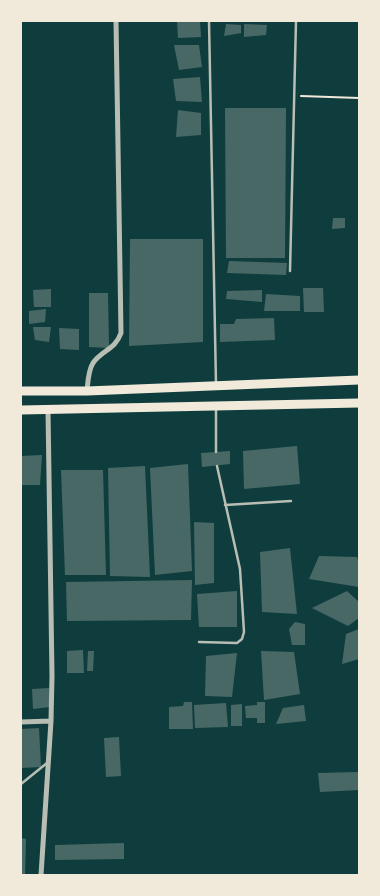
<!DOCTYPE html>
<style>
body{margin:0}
#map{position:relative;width:380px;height:896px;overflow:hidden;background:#0f3d3e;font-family:Cabin,sans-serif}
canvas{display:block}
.frame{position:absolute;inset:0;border:22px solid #f1e9da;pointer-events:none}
</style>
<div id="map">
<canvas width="380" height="896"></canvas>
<div class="frame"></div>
</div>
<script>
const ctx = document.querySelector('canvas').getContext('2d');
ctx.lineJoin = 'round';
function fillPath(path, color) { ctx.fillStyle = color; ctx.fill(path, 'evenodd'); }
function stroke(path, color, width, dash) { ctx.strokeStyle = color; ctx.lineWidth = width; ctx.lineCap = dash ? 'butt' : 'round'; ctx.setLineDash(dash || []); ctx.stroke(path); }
fillPath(new Path2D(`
 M177,21H200L201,37L178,38Z
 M226,24L241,25V33L224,36Z
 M244,24L267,25L266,35L244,37Z
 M174,45H199L202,67L179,70Z
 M200,77L202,102L176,101L173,79Z
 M225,108H286L285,258H226Z
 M178,110L201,113V135L176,137Z
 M333,218H345V228L332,229Z
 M130,239H203V342L129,346Z
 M229,261L287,263L286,275L227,273Z
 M303,288H323L324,312H304Z
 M51,289V307H34L33,290Z
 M262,290V302L226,299L227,291Z
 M89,293H108L109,348L89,347Z
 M266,294L300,296V311H264Z
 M46,309L45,322L29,324V311Z
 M274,318L275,340L220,342V324H234L236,319Z
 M33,327H51L49,342L35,340Z
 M59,328L79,329V350L60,349Z
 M297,446L300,484L244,489L243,451Z
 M230,451V464L202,467L201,453Z
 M42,455L40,485H21V456Z
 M188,464L192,571L155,575L150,468Z
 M145,466L150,577L110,576L108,468Z
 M61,470H103L106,575H65Z
 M194,522L214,523V583L195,585Z
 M290,548L297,614L262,612L260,552Z
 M319,556L357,557L359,563V587L309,579Z
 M192,580L191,620L67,621L66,582Z
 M237,591V627H199L197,594Z
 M347,591L359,602V618L348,626L312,608Z
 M295,622L305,624V645H292L289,629Z
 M359,629V659L342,664L346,634Z
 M83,650L84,673H67V651Z
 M88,651H94L93,671H87Z
 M261,651L294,652L300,694L264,700Z
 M237,653L232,697L205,696L206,656Z
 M49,688L50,707L33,709L32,689Z
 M184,702H192L193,729H169V707L183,706Z
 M257,702H265V723H257V718H246L245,706L257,705Z
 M226,703L228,727L195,728L194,705Z
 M242,704V726H231V705Z
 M304,705L306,721L276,724L283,708Z
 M39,728L41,767L21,768V729Z
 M119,737L121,776L106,777L104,738Z
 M359,772V790L320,792L318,773Z
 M21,838L26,839L25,875H21Z
 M124,843V859L55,860V845Z`), '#486865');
stroke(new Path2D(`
 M301,96L359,98`), '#f1e9da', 2);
stroke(new Path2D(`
 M209,21L216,384
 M290,271L296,21
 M216,407V452
 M225,505L291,501
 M199,642L237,643L242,639L244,632L240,569L217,466
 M21,784L47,763`), '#b8beb3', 2.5);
stroke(new Path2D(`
 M87,391C88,382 88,371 93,363C102,350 115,350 121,333L116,21
 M21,722L51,721
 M41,875L51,721L52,676L48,410`), '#b8beb3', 5);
stroke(new Path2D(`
 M21,391H87L359,380
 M21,410L359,403`), '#f1e9da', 9);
</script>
